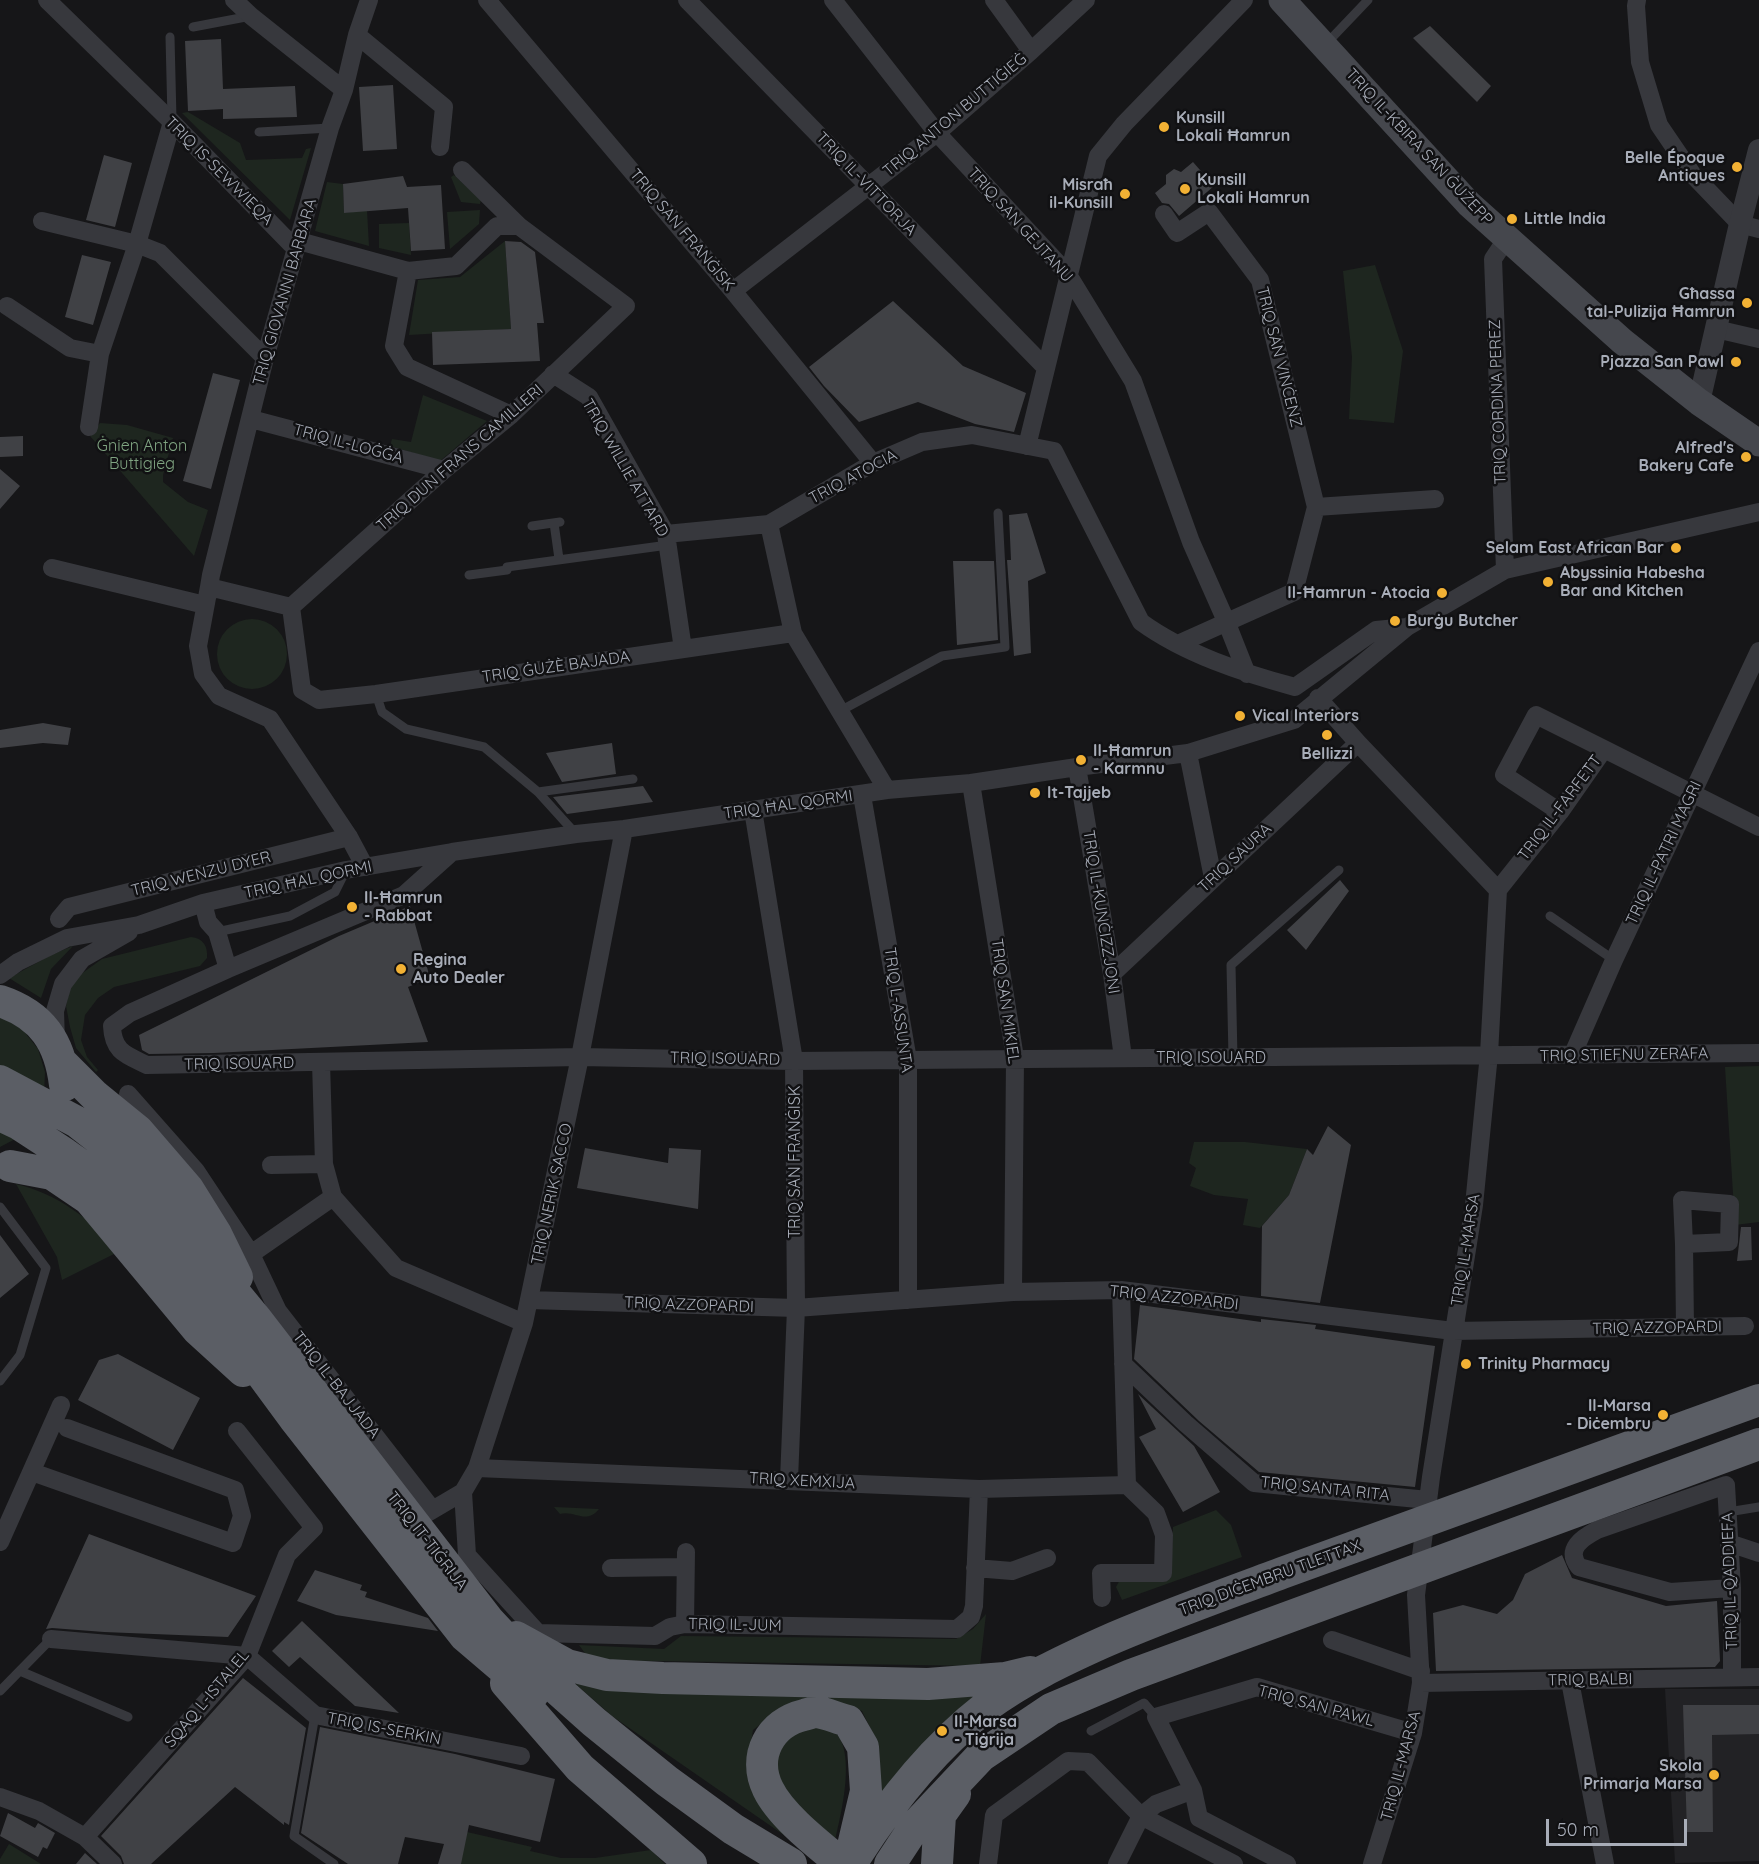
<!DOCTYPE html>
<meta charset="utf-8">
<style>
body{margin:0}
#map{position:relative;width:1759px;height:1864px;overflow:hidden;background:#161618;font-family:Quicksand,sans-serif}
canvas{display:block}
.scale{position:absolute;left:1546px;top:1819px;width:141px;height:27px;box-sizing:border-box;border:3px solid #a8adb8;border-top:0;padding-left:8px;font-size:18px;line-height:21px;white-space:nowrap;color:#a8adb8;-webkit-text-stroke:4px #111113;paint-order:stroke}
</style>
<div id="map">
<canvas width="1759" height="1864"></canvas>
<div class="scale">50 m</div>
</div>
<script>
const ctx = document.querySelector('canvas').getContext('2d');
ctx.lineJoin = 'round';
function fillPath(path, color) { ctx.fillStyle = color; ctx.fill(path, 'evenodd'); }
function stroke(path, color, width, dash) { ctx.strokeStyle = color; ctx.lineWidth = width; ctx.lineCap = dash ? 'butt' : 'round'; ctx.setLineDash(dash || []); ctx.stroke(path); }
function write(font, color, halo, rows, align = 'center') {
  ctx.font = font + ' Quicksand,sans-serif'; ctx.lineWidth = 5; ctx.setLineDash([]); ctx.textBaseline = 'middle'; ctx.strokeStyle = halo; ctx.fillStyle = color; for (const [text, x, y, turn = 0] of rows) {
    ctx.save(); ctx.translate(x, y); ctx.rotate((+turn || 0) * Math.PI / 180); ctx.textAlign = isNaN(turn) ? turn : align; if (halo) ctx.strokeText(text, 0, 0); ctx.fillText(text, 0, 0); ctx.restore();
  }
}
fillPath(new Path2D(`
 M1665,1689H1759V1861L1675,1863Z`), '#222225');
fillPath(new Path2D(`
 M188,112L240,143L246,160L302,158L306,149L311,148L290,220L182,113Z
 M454,175L481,200L480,204L461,202L451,177Z
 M327,182L343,184L344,213L367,210L369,246L315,231Z
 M480,210L479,224L450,249L447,212Z
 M409,223L411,255L379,248V224Z
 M505,241L511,329L409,335L418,280L460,277Z
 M1375,265L1403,351L1394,423L1349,419L1352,357L1343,271Z
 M423,395L487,421L440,461L390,446L392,439L411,442Z
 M100,423L127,425L173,438L163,475V482L188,502L208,510L194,556L90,436Z
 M217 654a35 35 0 1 1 70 0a35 35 0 1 1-70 0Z
 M191,937C203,938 208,946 207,958L200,966L114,987L98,998L85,1015L81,1040L87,1057L98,1070L96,1072L76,1048L70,1027L66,1006L70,988L81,974L102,959Z
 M73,946L51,969L41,998L9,978L53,954Z
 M0,1016L23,1030L38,1049L45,1072L44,1096L19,1137L0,1147Z
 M1759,1066V1222L1735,1225L1725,1067Z
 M1194,1142H1245L1307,1149L1289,1195L1260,1228L1243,1225L1248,1199L1214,1195L1190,1186L1196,1168L1189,1163Z
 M16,1184C56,1193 93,1220 118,1252L62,1280L57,1257Z
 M554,1507L599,1509C586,1525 575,1510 560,1514Z
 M1216,1510L1231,1525L1242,1557L1122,1600L1116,1587L1121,1578L1171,1575L1173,1527Z
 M986,1614L980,1666L590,1660L579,1645L664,1649L681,1636L956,1639L973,1629Z
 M570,1679L992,1691L880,1801L879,1746L862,1711L828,1699L780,1709L753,1730L748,1763L791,1840L612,1716Z
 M805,1718C813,1721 825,1724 832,1729C858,1748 841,1814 835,1841L791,1804L773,1772L784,1728Z
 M467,1832L532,1847L530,1851L561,1858H595L651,1850L665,1864H458Z
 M9,1844L41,1864H0V1859Z`), '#1e261f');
fillPath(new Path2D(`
 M1430,26L1491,86L1477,102L1413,38Z
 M221,39L223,89L295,86L297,117L223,119V109L188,111L185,41Z
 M393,85L397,149L363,151L359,87Z
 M104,155L132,163L115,227L86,220Z
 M1193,162L1214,186L1179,216L1169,204L1162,203L1155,193L1166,184V175L1174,169L1181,172Z
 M403,176L407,187L441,185L445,249L411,251L408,208L344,213L343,184Z
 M505,241L521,242L535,252L544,323H537L540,361L433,365L432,332L511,329Z
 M82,255L111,262L93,325L65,317Z
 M893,301L963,366L1026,393L1014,432L975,424L918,402L859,422L824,386L809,367Z
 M213,373L240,380L211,489L183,481Z
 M23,436V456L0,457V437Z
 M0,469L20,486L0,509Z
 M1027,513L1046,573L1028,581L1031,653L1014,656L1007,560H1011L1009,515Z
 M953,561H994L998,640L957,645Z
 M43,723L71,728L68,745L43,743L0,748V730Z
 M612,743L616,774L562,782L546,753Z
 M643,786L653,802L567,814L553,797Z
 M1340,880L1349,891L1306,950L1287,930Z
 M410,906L430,978L408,987L428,1042L214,1053L149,1054L142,1050L139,1035L339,936Z
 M1328,1126L1351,1145L1320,1303L1261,1296L1262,1226L1289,1195L1307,1149L1313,1155Z
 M585,1148L668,1163L669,1148L701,1150L698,1209L577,1188Z
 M1741,1227H1751L1752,1260L1737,1261Z
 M0,1235L29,1274L0,1298Z
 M1140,1305L1261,1322V1319L1316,1325L1315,1329L1435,1346L1415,1487L1259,1472L1199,1421L1134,1359Z
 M118,1354L200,1398L173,1450L78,1400L99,1360Z
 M1138,1394L1194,1446L1220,1492L1183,1512L1139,1437L1156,1429Z
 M89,1534L256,1596L228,1637L104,1632L52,1628L46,1629Z
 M1562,1555L1572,1578L1666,1606L1717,1601L1720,1661L1715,1667L1436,1671L1433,1613L1463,1605L1497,1614L1513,1600L1525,1574Z
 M315,1570L362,1585L360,1590L367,1592L365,1597L428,1618L438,1631L336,1615L297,1601Z
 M302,1621L399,1713L355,1706L300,1657L289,1667L272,1651Z
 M243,1678L306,1728L289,1825L284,1822V1825L235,1787L151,1864H124L121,1856L101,1836Z
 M1683,1705H1759V1734L1712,1735L1713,1832H1687Z
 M320,1727L455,1754L555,1779L540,1842L469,1825L461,1864H438L444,1844L405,1837L398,1864H348L301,1833Z
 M8,1813L35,1828L38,1823L55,1833L47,1849L43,1847L38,1857L0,1836Z
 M85,1853L97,1864H76Z`), '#404145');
stroke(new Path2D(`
 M193,27L251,16
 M170,37L172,119
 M1326,44L1368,0
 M259,132L330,128
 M554,523L559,559
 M532,526L560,522
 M469,575L507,570V567L668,545
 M376,694L382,712L406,729L484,747L538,792L576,834
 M840,711L942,656L1005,647L998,513
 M538,792L633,779
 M1550,916L1614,960
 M217,932L290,916L335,892L346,870
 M1233,1058L1231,965L1339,870
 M0,1207L46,1268L20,1355L0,1381
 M1728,1512L1759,1507
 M20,1671L128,1717
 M0,1691L51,1639
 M315,1715L294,1836L334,1864
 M1091,1731L1144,1703L1156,1717`), '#37383d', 9);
stroke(new Path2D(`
 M47,0L172,122L291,244L299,241L408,271L456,266L497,226H519
 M234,0L251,16L344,90
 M487,0L733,291L873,463
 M687,0L1045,367
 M833,0L937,133L1067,273L1133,381L1191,542L1226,621L1247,674
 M994,0L1031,51
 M1637,0L1636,6L1640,62L1659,125L1693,175L1740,224L1759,229
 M357,35L444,107L440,147
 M1164,214L1177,233L1209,212L1260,280L1316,507L1294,592L1178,644
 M42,221L137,244L160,253L265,358
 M408,271L394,346L407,367L511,415
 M733,291L937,133L1031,51L1086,0
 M7,306L70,348L100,354
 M1716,329L1759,339
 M553,374L589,397L666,534L683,649
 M251,419L444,470
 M89,427L100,354L137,244L172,122
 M1027,446L1098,156L1124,124L1244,0
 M1316,507L1435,499
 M666,534L769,524
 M52,568L205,605
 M1505,570L1493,259L1507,238
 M209,587L211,575L265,358L330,128L344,90L357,35L369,0
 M291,607L444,470L511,415L626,306L519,226L462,170
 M291,607L302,690L319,700L376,694L793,633
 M291,607L209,587L198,646L203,674L219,696L270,719L349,837L365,867
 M1318,698L1358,743L1498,890L1489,1054L1474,1205L1431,1477L1416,1595L1421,1683L1413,1733L1372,1864
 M1188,753L1213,878
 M1077,767L1112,974L1123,1058
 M971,783L1015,1058L1013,1292
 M887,790L793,633L769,524L873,463L922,442L972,435L1054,451L1141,622C1185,654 1243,673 1295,687L1376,630L1407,627
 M862,795L908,1060V1300
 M753,810L794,1061L796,1308L789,1480
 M1560,812L1504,775L1536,715L1604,749
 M452,852L404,895L228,969L130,1013L112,1026C113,1052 126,1055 147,1065L580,1057L794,1061L908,1060L1759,1053
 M1498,890L1560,812L1604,749L1759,827
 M203,903L208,922L217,932L228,969
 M59,919L69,907L349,837
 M1112,974L1358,743
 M0,975L18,962L67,938L139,925L203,903L346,870L452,852L576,834L624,829L887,790L971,783L1077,767L1188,753L1294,720L1407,627L1505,570L1759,512
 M56,1041L55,1011L63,984L82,959L129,932
 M1572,1056L1614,960L1759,651
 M321,1062L324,1164L333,1197
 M128,1094L196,1171L251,1254L278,1311L432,1509
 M271,1165L324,1164
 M1682,1200L1730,1204L1729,1242L1684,1244Z
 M1684,1244L1685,1327
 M251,1254L333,1197L396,1268L524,1323
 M529,1300L796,1308L1013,1292L1121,1290L1453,1331L1745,1326
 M1123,1364L1185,1423L1254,1483L1428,1500
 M477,1468L979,1489L1127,1485
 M32,1472L233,1543L242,1516L235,1490L67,1428
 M463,1492L467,1555L538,1633L655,1636L670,1627L685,1624L957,1629L971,1617L974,1606L979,1489
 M412,1522L463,1492L477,1468L524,1323L580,1057L624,829
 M0,1542L61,1405
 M1729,1543L1759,1553
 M611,1568L685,1567
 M975,1568L1012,1571L1047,1558
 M1732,1588L1670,1592L1579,1567C1565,1549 1582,1538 1597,1530L1726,1485L1732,1588V1677
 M1102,1598L1101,1573H1163L1164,1535L1156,1513L1127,1485L1121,1290
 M685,1624L686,1552
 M51,1639L247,1656L315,1715L521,1756
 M1332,1640L1421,1671
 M1570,1681L1605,1864
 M1421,1683L1759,1677
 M0,1797L39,1811L85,1837L113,1864
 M85,1837L247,1656L287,1555L314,1528L237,1431
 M988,1864L994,1815L1068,1761L1088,1762L1141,1816L1234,1864
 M1117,1864L1141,1816L1156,1804L1193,1790
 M1287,1864L1199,1818L1193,1790L1156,1717L1257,1687L1413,1733`), '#37383d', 18);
stroke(new Path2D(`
 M1699,402L1740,224L1759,150`), '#37383d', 22);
stroke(new Path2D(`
 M1282,0L1469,204L1622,341L1699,402L1759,443`), '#45474d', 27);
stroke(new Path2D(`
 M0,1001C42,1015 60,1042 65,1085
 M63,1064L95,1096L138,1131L188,1189L216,1234L237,1277
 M0,1081L77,1122L123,1158L257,1320L489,1621L530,1665L594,1722L667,1781L733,1829L791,1864
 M0,1115L19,1124L65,1154L121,1194L188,1274L294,1418L465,1636L533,1694
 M10,1166L52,1174L89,1199L198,1330L243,1371
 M516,1637L567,1665L607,1675L663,1678L928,1684L1005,1678L1030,1672
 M506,1683L580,1768L691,1864
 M842,1864C819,1845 781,1816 768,1789C752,1756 770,1723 804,1715C808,1714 813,1712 817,1712C827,1713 838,1719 848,1721L863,1747L866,1791L853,1846
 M851,1864C887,1806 933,1748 987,1706C1022,1680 1062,1661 1102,1643C1161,1617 1221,1596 1282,1573C1441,1514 1600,1457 1759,1400
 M890,1864L915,1826L981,1756L1051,1709L1131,1675L1759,1444
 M937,1864L940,1815L955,1794`), '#5b5e65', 32);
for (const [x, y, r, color] of [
 [1164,127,6,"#f2b134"],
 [1737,167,6,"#f2b134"],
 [1185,189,6,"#f2b134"],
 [1125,194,6,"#f2b134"],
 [1512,219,6,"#f2b134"],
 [1747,303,6,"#f2b134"],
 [1736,362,6,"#f2b134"],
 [1746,457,6,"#f2b134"],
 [1676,548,6,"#f2b134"],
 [1548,582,6,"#f2b134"],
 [1442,593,6,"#f2b134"],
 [1395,621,6,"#f2b134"],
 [1240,716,6,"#f2b134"],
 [1327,735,6,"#f2b134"],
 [1081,760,6,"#f2b134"],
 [1035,793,6,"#f2b134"],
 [352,907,6,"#f2b134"],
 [401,969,6,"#f2b134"],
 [1466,1364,6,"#f2b134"],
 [1663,1415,6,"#f2b134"],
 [942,1731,6,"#f2b134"],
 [1714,1775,6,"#f2b134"]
]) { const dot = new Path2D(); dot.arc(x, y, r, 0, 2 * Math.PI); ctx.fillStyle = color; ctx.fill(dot); stroke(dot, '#111113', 2); }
write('16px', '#a8adb8', '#111113', [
 ["TRIQ ANTON BUTTIĠIEĠ",955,115,-40],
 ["TRIQ IL-KBIRA SAN ĠUŻEPP",1419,147,47],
 ["TRIQ IS-SEWWIEQA",219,171,45],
 ["TRIQ IL-VITTORJA",866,184,46],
 ["TRIQ SAN GEJTANU",1020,225,48],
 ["TRIQ SAN FRANĠISK",682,230,50],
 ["TRIQ GIOVANNI BARBARA",285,292,-74],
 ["TRIQ SAN VINĊENZ",1279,357,76],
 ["TRIQ CORDINA PEREZ",1498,402,-92],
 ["TRIQ IL-LOĠĠA",348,444,15],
 ["TRIQ DUN FRANS CAMILLERI",460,458,-41],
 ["TRIQ WILLIE ATTARD",625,468,60],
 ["TRIQ ATOCIA",853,477,-28],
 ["TRIQ ĠUŻÈ BAJADA",556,667,-8],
 ["TRIQ ĦAL QORMI",788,805,-8],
 ["TRIQ IL-FARFETT",1560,808,-53],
 ["TRIQ IL-PATRI MAGRI",1664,853,-65],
 ["TRIQ SAURA",1235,858,-43],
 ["TRIQ WENZU DYER",201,874,-14],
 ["TRIQ ĦAL QORMI",308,880,-12],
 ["TRIQ IL-KUNĊIZZJONI",1101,912,81],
 ["TRIQ SAN MIKIEL",1005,1001,82],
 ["TRIQ L-ASSUNTA",898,1010,82],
 ["TRIQ STIEFNU ZERAFA",1624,1055,-1],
 ["TRIQ ISOUARD",1211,1058],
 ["TRIQ ISOUARD",725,1059,1],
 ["TRIQ ISOUARD",239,1064,-1],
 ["TRIQ SAN FRANĠISK",795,1162,-90],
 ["TRIQ NERIK SACCO",552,1194,-78],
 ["TRIQ IL-MARSA",1466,1250,-81],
 ["TRIQ AZZOPARDI",1174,1298,6],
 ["TRIQ AZZOPARDI",689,1305,2],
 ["TRIQ AZZOPARDI",1657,1328,-1],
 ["TRIQ IL-BAJJADA",336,1385,52],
 ["TRIQ XEMXIJA",802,1481,3],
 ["TRIQ SANTA RITA",1325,1489,6],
 ["TRIQ IT-TIĠRIJA",427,1541,52],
 ["TRIQ DIĊEMBRU TLETTAX",1270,1578,-20],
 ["TRIQ IL-QADDIEFA",1730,1581,-92],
 ["TRIQ IL-JUM",735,1625,1],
 ["TRIQ BALBI",1590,1680,-1],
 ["SQAQ L-ISTALEL",207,1699,-50],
 ["TRIQ SAN PAWL",1316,1706,15],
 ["TRIQ IS-SERKIN",384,1729,11],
 ["TRIQ IL-MARSA",1401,1766,-75]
]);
write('bold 16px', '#a8adb8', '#111113', [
 ["Kunsill",1176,118],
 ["Lokali Ħamrun",1176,136],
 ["Belle Époque",1725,158,"right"],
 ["Antiques",1725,176,"right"],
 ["Kunsill",1197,180],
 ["Lokali Hamrun",1197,198],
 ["Misraħ",1113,185,"right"],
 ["il-Kunsill",1113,203,"right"],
 ["Little India",1524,219],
 ["Għassa",1735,294,"right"],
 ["tal-Pulizija Ħamrun",1735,312,"right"],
 ["Pjazza San Pawl",1724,362,"right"],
 ["Alfred's",1734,448,"right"],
 ["Bakery Cafe",1734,466,"right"],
 ["Selam East African Bar",1664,548,"right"],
 ["Abyssinia Habesha",1560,573],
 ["Bar and Kitchen",1560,591],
 ["Il-Ħamrun - Atocia",1430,593,"right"],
 ["Burġu Butcher",1407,621],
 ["Vical Interiors",1252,716],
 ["Il-Ħamrun",1093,751],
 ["- Karmnu",1093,769],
 ["Bellizzi",1327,754,"center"],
 ["It-Tajjeb",1047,793],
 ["Il-Ħamrun",364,898],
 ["- Rabbat",364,916],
 ["Regina",413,960],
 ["Auto Dealer",413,978],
 ["Trinity Pharmacy",1478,1364],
 ["Il-Marsa",1651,1406,"right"],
 ["- Diċembru",1651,1424,"right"],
 ["Il-Marsa",954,1722],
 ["- Tiġrija",954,1740],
 ["Skola",1702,1766,"right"],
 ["Primarja Marsa",1702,1784,"right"]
], 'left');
write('16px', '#7fa381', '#111113', [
 ["Ġnien Anton",142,446],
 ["Buttigieg",142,464]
]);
</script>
